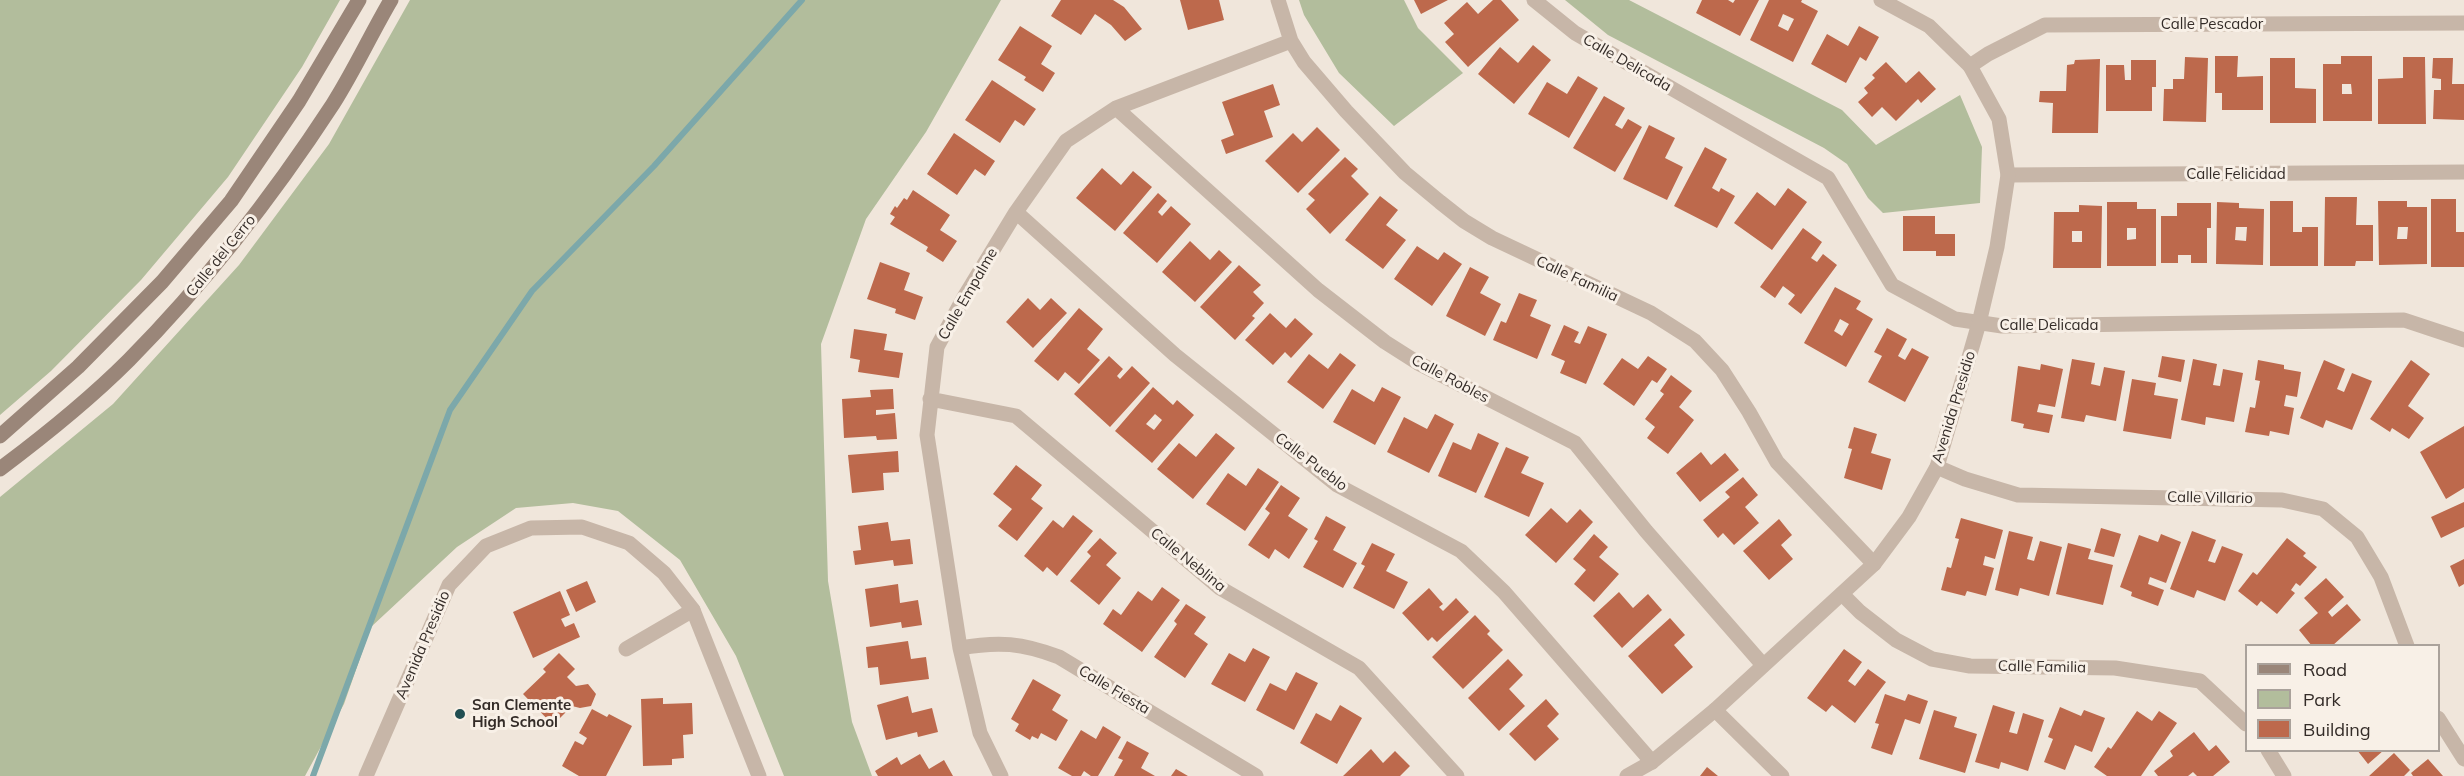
<!DOCTYPE html>
<style>
body{margin:0}
#map{position:relative;width:2464px;height:776px;overflow:hidden;background:#f0e6db;font-family:Mulish,sans-serif}
canvas{display:block}
.legend{position:absolute;left:2245px;top:644px;width:195px;height:108px;box-sizing:border-box;background:#f8f0e7;border:2px solid #aaa29b;margin:0;padding:8px 10px;list-style:none;font-size:18px;color:#342c28}
.legend li{display:flex;align-items:center;gap:12px;height:30px}
.legend b{width:30px;border:2px solid #aaa29b}
</style>
<div id="map">
<canvas width="2464" height="776"></canvas>
<ul class="legend">
<li><b style="height:8px;background:#9a8679"></b>Road</li>
<li><b style="height:16px;background:#b2bd9c"></b>Park</li>
<li><b style="height:16px;background:#bd694c"></b>Building</li>
</ul>
</div>
<script>
const ctx = document.querySelector('canvas').getContext('2d');
ctx.lineJoin = 'round';
function fillPath(path, color) { ctx.fillStyle = color; ctx.fill(path, 'evenodd'); }
function stroke(path, color, width, dash) { ctx.strokeStyle = color; ctx.lineWidth = width; ctx.lineCap = dash ? 'butt' : 'round'; ctx.setLineDash(dash || []); ctx.stroke(path); }
function write(font, color, halo, rows, align = 'center') {
  ctx.font = font + ' Mulish,sans-serif'; ctx.lineWidth = 6; ctx.setLineDash([]); ctx.textBaseline = 'middle'; ctx.strokeStyle = halo; ctx.fillStyle = color; for (const [text, x, y, turn = 0] of rows) {
    ctx.save(); ctx.translate(x, y); ctx.rotate((+turn || 0) * Math.PI / 180); ctx.textAlign = isNaN(turn) ? turn : align; if (halo) ctx.strokeText(text, 0, 0); ctx.fillText(text, 0, 0); ctx.restore();
  }
}
fillPath(new Path2D(`
 M0,0H340L302,67L228,177L141,280L51,371L0,415Z
 M410,0H1001L926,132L866,219L821,344L828,581L852,722L872,776H784L736,656L680,560L618,511L573,503L516,508L457,547L371,627L344,704L305,776H0V497L113,404L239,265L329,144Z
 M1299,0H1404L1418,28L1463,73L1394,126L1339,73L1304,15Z
 M1565,0H1629L1842,110L1876,145L1960,95L1982,147L1980,203L1883,213L1868,198L1847,164L1824,148L1608,35Z`), '#b2bd9c');
stroke(new Path2D(`
 M313,776L450,410L532,291L654,166L802,0`), '#7ca8aa', 6);
fillPath(new Path2D(`
 M1061,0H1113L1124,7L1142,29L1125,41L1111,25L1095,14L1081,35L1051,16Z
 M1180,0H1219L1224,20L1188,30Z
 M1414,0H1448L1421,14Z
 M1493,0H1501L1519,20L1468,67L1445,42L1454,34L1444,23L1467,2L1478,14Z
 M1702,0H1728L1733,3L1735,0H1759L1740,36L1696,13Z
 M1769,0H1802L1801,2L1818,11L1793,62L1750,40ZM1783,14L1794,19L1788,31L1778,26Z
 M1020,26L1052,46L1041,64L1055,73L1043,92L1024,80L1026,77L998,60Z
 M1859,26L1879,37L1866,61L1860,57L1846,83L1811,64L1827,34L1848,46Z
 M1533,45L1551,60L1514,104L1478,74L1500,47L1518,63Z
 M2215,56H2238L2237,77L2263,76V110H2222V93H2215Z
 M2341,56H2372V121H2323V64H2341ZM2342,84H2351L2352,94H2342Z
 M2185,57L2208,58L2206,122L2163,121L2164,89H2173V79H2184Z
 M2403,57H2425L2426,124H2378V79L2403,78Z
 M2270,58H2295V88L2316,89V123H2270Z
 M2433,58H2453L2452,84H2464V120L2433,119L2434,90H2441V79L2432,78Z
 M2100,59L2098,133H2052L2053,103L2039,102L2040,91H2066L2067,65L2074,64L2075,60Z
 M2131,60H2156V87H2152V111H2106V65H2124L2125,80H2131Z
 M1886,62L1906,83L1919,71L1936,89L1921,103L1918,99L1896,121L1882,107L1872,117L1858,102L1868,93L1864,88L1875,78L1872,75Z
 M1578,76L1598,88L1569,138L1528,114L1547,82L1567,94Z
 M992,80L1036,109L1024,126L1015,120L1000,143L965,120Z
 M1273,84L1280,105L1264,111L1273,137L1226,154L1221,140L1234,135L1222,102Z
 M1604,96L1625,108L1615,125L1622,129L1628,119L1642,127L1615,172L1573,148Z
 M1649,125L1675,138L1665,158L1683,167L1667,200L1623,179Z
 M1317,127L1340,150L1298,193L1265,161L1293,133L1302,142Z
 M954,133L995,161L985,176L975,169L957,195L927,174Z
 M1705,147L1727,159L1712,188L1719,192L1721,188L1735,196L1717,228L1674,206Z
 M1345,157L1358,169L1351,176L1369,194L1330,234L1306,209L1315,200L1308,194Z
 M1102,168L1121,185L1133,171L1152,187L1115,231L1076,198Z
 M1788,188L1807,202L1772,250L1734,223L1757,192L1775,206Z
 M913,190L950,215L940,230L957,241L943,262L926,251L928,247L890,224L895,217L890,214L895,206L897,208L904,198L907,200Z
 M1158,193L1167,201L1158,212L1162,216L1171,206L1191,224L1157,263L1123,233Z
 M1380,196L1398,210L1386,225L1406,240L1383,269L1345,240Z
 M2325,197H2357L2356,225H2373V261H2356L2355,266H2324Z
 M2431,199H2456V232H2464V267H2431Z
 M2270,201H2293V232H2302V227H2318V266H2270Z
 M2378,201H2407V207H2427V264L2379,265ZM2398,227H2408L2407,239H2397Z
 M2107,202H2137V209H2156V266H2107ZM2127,228H2136V239L2127,240Z
 M2217,202L2239,203V208L2264,209L2263,265L2216,264ZM2236,227H2247L2246,241L2235,240Z
 M2177,203H2211V228H2207V263H2191V255H2178V263H2161V216H2177Z
 M2079,205L2102,206L2101,268H2053L2054,212H2079ZM2072,231H2082V242H2072Z
 M1903,216H1935V234H1955V256H1936V251H1903Z
 M1803,228L1822,242L1811,258L1817,262L1823,254L1837,265L1801,314L1788,304L1795,295L1783,286L1775,298L1760,287Z
 M1190,241L1210,260L1219,250L1232,262L1195,302L1162,272Z
 M1417,246L1438,260L1444,252L1462,264L1432,306L1394,279Z
 M880,262L910,273L904,290L923,297L915,320L895,313L896,309L867,299Z
 M1239,265L1261,285L1253,292L1264,303L1252,316L1255,318L1235,340L1200,307Z
 M1470,267L1489,277L1480,293L1501,304L1485,336L1446,316Z
 M1835,287L1861,301L1856,309L1873,319L1846,367L1804,343ZM1840,319L1849,324L1842,336L1834,331Z
 M1519,293L1537,300L1530,316L1551,325L1537,359L1493,340L1501,321L1506,323Z
 M1028,298L1040,310L1051,298L1067,313L1033,348L1006,322Z
 M1079,308L1103,329L1087,349L1100,360L1079,384L1065,372L1058,381L1034,361Z
 M1270,313L1286,328L1295,318L1313,334L1291,358L1285,352L1273,365L1245,340Z
 M1564,325L1579,332L1574,342L1580,344L1588,326L1607,334L1586,384L1560,373L1565,361L1551,355Z
 M1887,328L1907,339L1898,356L1905,360L1912,348L1929,357L1905,402L1868,382L1882,356L1874,352Z
 M854,329L887,334L884,350L903,353L899,378L858,372L860,360L850,358Z
 M1340,353L1356,365L1323,409L1287,382L1309,354L1328,369Z
 M1109,356L1123,369L1117,376L1120,379L1132,366L1150,383L1110,427L1074,394Z
 M1648,356L1667,369L1657,383L1652,380L1634,406L1603,384L1622,358L1638,369Z
 M2162,356L2185,360L2181,382L2158,377Z
 M2072,359L2095,363L2091,384L2100,386L2104,367L2125,371L2116,421L2086,415L2084,422L2061,418Z
 M2193,359L2217,364L2213,385L2220,386L2223,369L2243,373L2234,422L2206,417L2205,425L2181,420Z
 M2258,360L2284,365V369L2301,372L2297,397L2286,395L2284,406L2294,408L2289,435L2270,431L2269,436L2245,432L2250,407L2255,408L2260,381L2255,380Z
 M2324,360L2345,369L2337,389L2344,392L2352,373L2372,381L2352,430L2326,420L2323,428L2300,418Z
 M2411,360L2430,374L2408,406L2424,418L2409,439L2392,428L2390,432L2370,419Z
 M2041,364L2063,369L2055,407L2039,404L2037,412L2053,415L2049,433L2023,428L2024,424L2011,421L2018,366L2040,370Z
 M1671,375L1692,391L1679,407L1694,420L1668,454L1647,438L1655,427L1645,419L1664,394L1660,391Z
 M2132,379L2156,383L2154,395L2178,399L2171,439L2123,431Z
 M1153,387L1173,405L1177,400L1194,415L1152,463L1115,431ZM1155,414L1162,420L1154,430L1146,424Z
 M1382,387L1401,397L1375,445L1333,422L1352,389L1374,402Z
 M893,389L894,409L876,410V415L895,413L897,439L877,440L876,436L844,438L842,399L871,397L870,390Z
 M1435,414L1454,424L1429,473L1387,452L1404,417L1427,429Z
 M2464,426V488L2446,499L2420,452Z
 M1854,427L1877,434L1871,453L1891,459L1882,490L1844,478L1852,449L1848,448Z
 M1216,433L1235,448L1193,499L1157,469L1179,443L1196,457Z
 M1478,433L1499,443L1476,493L1438,476L1453,442L1471,450Z
 M1506,447L1529,457L1521,473L1544,483L1529,517L1484,497Z
 M898,451L899,472L883,473L884,490L852,493L848,455Z
 M1701,452L1711,465L1725,453L1739,470L1700,502L1676,473Z
 M1016,465L1042,485L1031,499L1043,508L1017,541L998,526L1012,509L993,494Z
 M1258,468L1279,482L1245,531L1206,504L1228,473L1246,486Z
 M1743,477L1758,495L1745,507L1759,523L1734,545L1723,533L1718,538L1703,520L1730,497L1725,492Z
 M1281,485L1300,498L1288,516L1308,529L1289,559L1275,549L1269,559L1248,545L1270,513L1265,509Z
 M2464,502V527L2441,538L2431,517Z
 M1551,508L1567,523L1580,509L1593,522L1556,563L1525,535Z
 M1073,515L1093,531L1057,576L1047,567L1043,572L1024,556L1053,520L1063,528Z
 M1326,516L1346,527L1333,550L1357,563L1343,588L1303,567L1318,541L1314,539Z
 M1961,518L2003,530L1995,559L1985,556L1983,565L1994,568L1986,596L1967,591L1965,596L1941,590L1947,567L1951,568L1959,539L1955,538Z
 M1779,519L1792,535L1781,545L1793,559L1769,580L1743,551Z
 M888,522L891,541L910,539L913,564L894,566L893,560L855,565L853,551L861,550L858,526Z
 M2101,528L2121,534L2114,557L2094,552Z
 M2009,531L2033,537L2027,559L2034,561L2040,541L2062,547L2049,596L2020,588L2018,596L1995,590Z
 M2192,531L2216,540L2208,561L2215,563L2222,546L2243,554L2225,601L2197,590L2194,598L2170,589Z
 M1594,534L1608,547L1599,557L1619,574L1594,602L1574,584L1586,570L1573,559Z
 M2161,534L2181,542L2166,583L2150,577L2148,584L2164,590L2158,606L2131,596L2132,592L2120,587L2139,535L2158,542Z
 M1100,538L1117,553L1106,565L1121,578L1099,605L1070,581L1091,556L1087,552Z
 M2287,538L2306,553L2303,556L2317,567L2300,586L2296,583L2291,590L2295,593L2277,614L2261,601L2257,606L2238,591L2253,572L2257,575Z
 M1372,543L1395,554L1386,571L1408,582L1394,609L1353,588L1365,566L1361,564Z
 M2068,543L2091,549L2088,559L2113,565L2103,605L2056,594Z
 M2464,559V584L2459,587L2450,566Z
 M2326,578L2344,597L2328,612L2332,617L2347,604L2361,620L2332,646H2312L2299,630L2318,613L2304,598Z
 M587,581L596,602L576,612L566,590Z
 M898,584L900,603L918,600L922,625L902,628L901,622L870,627L865,589Z
 M1162,587L1180,600L1142,652L1103,624L1113,609L1121,615L1138,591L1152,601Z
 M1429,588L1443,604L1439,607L1443,611L1456,598L1469,612L1437,642L1432,637L1428,641L1402,613Z
 M560,591L570,615L561,619L565,627L574,623L580,637L533,658L513,612Z
 M1619,592L1633,608L1648,594L1662,610L1622,648L1593,616Z
 M1186,604L1206,617L1194,634L1208,644L1185,678L1154,657L1177,624L1174,621Z
 M1475,615L1490,631L1487,634L1503,650L1463,689L1432,657Z
 M1670,618L1685,635L1674,645L1693,667L1662,694L1628,656Z
 M908,641L911,659L926,657L929,679L880,685L878,667L868,668L866,647Z
 M1253,648L1270,657L1245,702L1211,684L1229,653L1245,662Z
 M1844,649L1862,662L1848,681L1855,686L1868,669L1886,682L1855,723L1832,705L1826,712L1807,698Z
 M559,653L575,669L567,677L576,686L588,684L596,694L591,706L580,708L572,706L553,725L523,694L546,672L543,669Z
 M1508,659L1523,675L1509,689L1525,706L1499,731L1468,698Z
 M1296,672L1318,683L1294,730L1256,710L1270,683L1286,691Z
 M1033,679L1061,695L1052,710L1068,720L1056,741L1041,733L1038,739L1032,736L1030,740L1015,731L1019,724L1011,719Z
 M1885,694L1905,701L1908,694L1928,701L1920,724L1905,719L1892,755L1871,748L1879,724L1875,723Z
 M908,696L912,713L932,708L938,732L918,737L917,732L886,740L877,705Z
 M663,698V704L692,703L693,734L683,735L684,758L672,759V765L643,766L641,699Z
 M1546,699L1559,714L1547,726L1559,739L1535,761L1509,734Z
 M1340,705L1362,718L1337,764L1300,743L1316,713L1331,721Z
 M1993,705L2015,712L2009,732L2017,734L2023,713L2044,720L2028,771L2001,762L1999,769L1975,762Z
 M2060,707L2081,716L2084,710L2105,718L2092,752L2075,745L2065,770L2044,762L2053,739L2048,737Z
 M592,709L607,717L609,714L632,726L606,776H579L562,766L575,741L583,745L587,738L579,733Z
 M1934,710L1957,717L1954,727L1977,734L1965,773L1919,759Z
 M2137,711L2152,721L2159,711L2177,723L2141,776H2107L2094,767L2108,747L2111,749Z
 M1103,726L1121,737L1098,776H1091L1084,771L1081,776H1072L1058,768L1081,730L1096,739Z
 M2194,732L2209,751L2216,745L2230,762L2213,776H2197L2193,772L2188,776H2158L2154,771L2173,756L2170,751Z
 M1127,741L1149,753L1141,768L1155,776H1114L1123,760L1118,758Z
 M1371,749L1383,763L1395,751L1410,766L1400,776H1343Z
 M2357,750H2384L2368,764Z
 M2394,753L2410,770L2404,776H2369Z
 M920,754L929,769L944,760L953,776H878L875,771L897,757L901,765Z
 M2428,759L2443,776H2413L2411,773Z
 M1707,767L1718,776H1700Z
 M1176,769L1188,776H1171Z`), '#bd694c');
stroke(new Path2D(`
 M1278,0L1291,41L1304,62L1346,111L1405,173L1440,202L1464,221L1492,238L1651,313L1695,341L1722,370L1749,412L1777,462L1874,564
 M1534,0L1575,33L1828,178L1892,285L1955,319L2002,326L2404,320L2464,340
 M1970,66L1988,54L2045,25L2464,23
 M1116,108L1318,290L1385,342L1418,363L1575,443L1646,531L1763,665
 M2008,175L2464,172
 M1016,212L1175,355L1337,485L1461,551L1504,592L1652,762
 M930,399L1016,416L1220,588L1359,668L1457,776
 M1937,467L1965,479L2018,495L2282,500L2323,509L2357,537L2381,577L2407,646
 M1842,594L1860,612L1896,640L1932,659L1970,666L2115,668L2200,681L2246,724
 M960,648C999,641 1022,643 1059,657L1256,776
 M626,649L693,610
 M1715,710L1782,776
 M2438,718L2464,759
 M2268,750L2284,776
 M1001,776L980,733L960,648L927,435L937,347L963,299L1016,212L1066,141L1116,108L1291,41`), '#c7b6a8', 15);
stroke(new Path2D(`
 M366,776L449,585L486,546L531,528L582,527L629,543L664,573L693,610L759,776
 M1627,776L1652,762L1715,710L1874,564L1909,517L1937,467L1979,323L1997,247L2008,175L1999,119L1970,66L1929,26L1881,0`), '#c7b6a8', 15);
stroke(new Path2D(`
 M0,436L78,367L162,282L231,201L299,101L359,0
 M0,469C44,436 90,399 129,360C206,282 273,196 333,104C354,71 371,34 391,0`), '#9a8679', 15);
for (const [x, y, r, color] of [
 [460,714,6,"#204e52"]
]) { const dot = new Path2D(); dot.arc(x, y, r, 0, 2 * Math.PI); ctx.fillStyle = color; ctx.fill(dot); stroke(dot, '#f8f0e7', 2); }
write('15px', '#342c28', '#f8f0e7', [
 ["Calle Pescador",2212,24],
 ["Calle Delicada",1627,63,30],
 ["Calle Felicidad",2236,174],
 ["Calle del Cerro",221,256,-51],
 ["Calle Familia",1577,279,25],
 ["Calle Empalme",968,294,-60],
 ["Calle Delicada",2049,325],
 ["Calle Robles",1450,379,28],
 ["Avenida Presidio",1954,407,-73],
 ["Calle Pueblo",1311,462,37],
 ["Calle Villario",2210,498,1],
 ["Calle Neblina",1188,560,39],
 ["Avenida Presidio",423,645,-67],
 ["Calle Familia",2042,667,1],
 ["Calle Fiesta",1114,690,31]
]);
write('bold 15px', '#342c28', '#f8f0e7', [
 ["San Clemente",472,705],
 ["High School",472,722]
], 'left');
</script>
